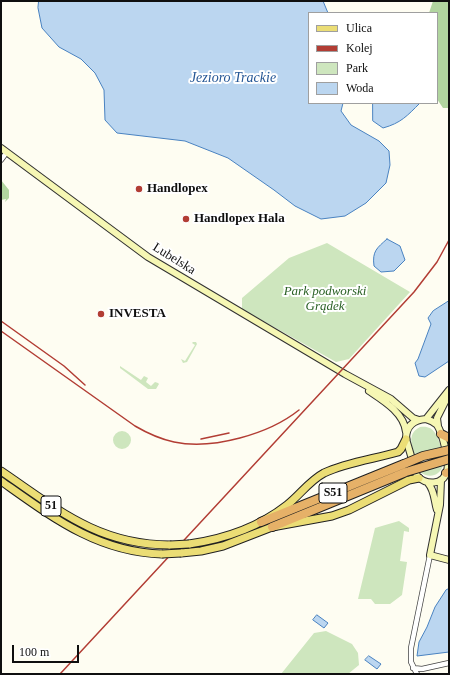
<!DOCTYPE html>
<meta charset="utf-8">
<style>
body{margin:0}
#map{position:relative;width:450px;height:675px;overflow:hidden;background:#fefdf2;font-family:Georgia,serif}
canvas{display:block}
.frame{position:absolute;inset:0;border:2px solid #0f0f0f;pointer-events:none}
.legend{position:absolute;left:308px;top:12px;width:130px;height:92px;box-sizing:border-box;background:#fff;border:1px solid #9f9f9f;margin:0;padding:5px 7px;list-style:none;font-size:12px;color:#0f0f0f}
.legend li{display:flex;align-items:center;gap:8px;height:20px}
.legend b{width:20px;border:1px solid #9f9f9f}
.scale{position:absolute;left:12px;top:645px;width:67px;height:18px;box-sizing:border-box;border:2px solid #0f0f0f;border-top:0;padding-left:5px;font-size:12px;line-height:14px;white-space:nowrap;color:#0f0f0f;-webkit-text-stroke:3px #fff;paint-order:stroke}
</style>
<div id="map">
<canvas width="450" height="675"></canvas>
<div class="frame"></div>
<ul class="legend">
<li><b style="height:5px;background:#ebdd75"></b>Ulica</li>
<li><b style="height:5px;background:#b23d34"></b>Kolej</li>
<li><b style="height:11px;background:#cee6be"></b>Park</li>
<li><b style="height:11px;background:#bbd6f0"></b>Woda</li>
</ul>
<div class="scale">100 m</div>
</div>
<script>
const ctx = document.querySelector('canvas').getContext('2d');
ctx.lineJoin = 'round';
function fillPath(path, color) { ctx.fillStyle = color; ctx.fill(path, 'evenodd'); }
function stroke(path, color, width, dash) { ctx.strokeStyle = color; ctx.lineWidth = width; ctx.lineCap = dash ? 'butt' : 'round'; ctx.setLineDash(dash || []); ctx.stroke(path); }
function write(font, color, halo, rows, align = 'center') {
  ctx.font = font + ' Georgia,serif'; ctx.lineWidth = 4; ctx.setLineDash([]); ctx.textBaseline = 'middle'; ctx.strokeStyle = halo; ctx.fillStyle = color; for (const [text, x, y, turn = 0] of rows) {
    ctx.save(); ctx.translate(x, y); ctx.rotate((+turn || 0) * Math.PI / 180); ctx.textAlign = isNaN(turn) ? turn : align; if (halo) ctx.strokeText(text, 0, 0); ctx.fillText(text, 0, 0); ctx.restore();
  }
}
fillPath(new Path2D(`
 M327,243L410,292L349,359L336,362L242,309V298L289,258Z
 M193,342H196L197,344L187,362L183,363L181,359L185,361L195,345L192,343Z
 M122,362L120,366L141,380L144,376L148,378L146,382L151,386L155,382L158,383L159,384L156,389H148L120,368V366Z
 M420,427C434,425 437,435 441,447L414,454C411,443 408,433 420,427Z
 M113 440a9 9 0 1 1 18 0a9 9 0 1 1-18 0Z
 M443,465C440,476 429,479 420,472Z
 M399,521L409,528V532L404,531L400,561L407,562L402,595L390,604H375L371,599H358L375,528Z
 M326,631L352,644L358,653L359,665L348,674H281L314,633Z`), '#cee6be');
fillPath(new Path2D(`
 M433,1H449V108H443L437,99V13H429Z
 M1,180L9,190V198L5,202L6,199L1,200Z`), '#b1d59f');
const water = new Path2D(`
 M39,1H323L328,13H309V103H343L341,111L351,125L379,141L389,151L390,165L386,183L366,203L345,216L321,219L295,206L274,190L228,158L185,141L117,133L105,120L104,90L95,73L81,59L59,47L42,28L38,8Z
 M373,103H420C407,116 401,123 383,128L373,121Z
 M387,239L400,246L405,260L394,271L381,272L374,266C372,251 377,248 387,239Z
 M449,301V361L425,377L419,376L415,363L418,359L431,324L428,318L433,311Z
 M449,589V652L417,656L419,642L427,627L435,607L446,590Z
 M317,615L328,623L324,628L313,620Z
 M369,656L381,664L377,669L365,660Z`);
fillPath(water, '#bbd6f0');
stroke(water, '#4982c0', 1);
const street = new Path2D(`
 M1,160L7,152
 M413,668L422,669L449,663
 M417,674L411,662V648L430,555`);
const secondary = new Path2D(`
 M1,148L148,257L345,374L391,399L413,418L419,420
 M369,391C384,401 404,413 406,432
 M426,419C430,420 434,422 437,425C442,432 450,462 447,471C443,486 426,485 417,476L406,439C406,426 413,420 426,419Z
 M426,419L449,390
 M438,426L437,418L448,396
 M441,480L440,505L430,555L449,560
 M428,483C435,491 434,501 437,510`);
const primary = new Path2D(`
 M1,471C57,509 98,545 170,545
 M1,481C52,517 97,552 162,554
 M189,544C224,539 259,527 287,505C300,495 309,481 324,473C347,462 374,459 398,452L401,449L406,439
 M181,553L201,551L223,546L272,527L332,516L349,510L409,480L419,478`);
const highway = new Path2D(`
 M441,434L449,438
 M446,473L449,472
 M261,522L404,464
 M272,527L406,472`);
stroke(street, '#424242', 6);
stroke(secondary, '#313131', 8);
stroke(primary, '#202020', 9);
stroke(highway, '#202020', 10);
stroke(street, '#fff', 4.5);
stroke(secondary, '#f6f7b4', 6);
stroke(primary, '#ebdd75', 7);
stroke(highway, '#e6b168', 8);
stroke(new Path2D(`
 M1,321L64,366L85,385
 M1,331L135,426C147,433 160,439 174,442C213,450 269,434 299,410
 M201,439L229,433
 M60,674L414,292L437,262L449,240`), '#b23d34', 1.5);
const primaryBridge = new Path2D(`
 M170,545L189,544
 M162,554L181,553`);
const highwayBridge = new Path2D(`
 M404,464L423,456L449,450
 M406,472L449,459`);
stroke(primaryBridge, '#202020', 9, []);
stroke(highwayBridge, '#202020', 10, []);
stroke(primaryBridge, '#ebdd75', 7);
stroke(highwayBridge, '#e6b168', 8);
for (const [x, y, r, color] of [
 [139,189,4,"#b23d34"],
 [186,219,4,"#b23d34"],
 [101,314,4,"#b23d34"]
]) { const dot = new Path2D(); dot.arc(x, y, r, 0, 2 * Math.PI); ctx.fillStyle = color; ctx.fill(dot); stroke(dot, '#fff', 1.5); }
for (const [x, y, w] of [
 [333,493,28],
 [51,506,20]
]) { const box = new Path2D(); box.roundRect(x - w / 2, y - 10, w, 20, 3); ctx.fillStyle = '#fff'; ctx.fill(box); stroke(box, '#0f0f0f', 1); }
write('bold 12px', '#0f0f0f', null, [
 ["S51",333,493],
 ["51",51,506]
]);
write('bold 13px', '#0f0f0f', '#fff', [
 ["Handlopex",147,189],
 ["Handlopex Hala",194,219],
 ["INVESTA",109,314]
], 'left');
write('13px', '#0f0f0f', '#fff', [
 ["Lubelska",174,259,32]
]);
write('italic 13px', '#2a6125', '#fff', [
 ["Park podworski",325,292],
 ["Grądek",325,307]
]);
write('italic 14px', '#245695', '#fff', [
 ["Jezioro Trackie",233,78]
]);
</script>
